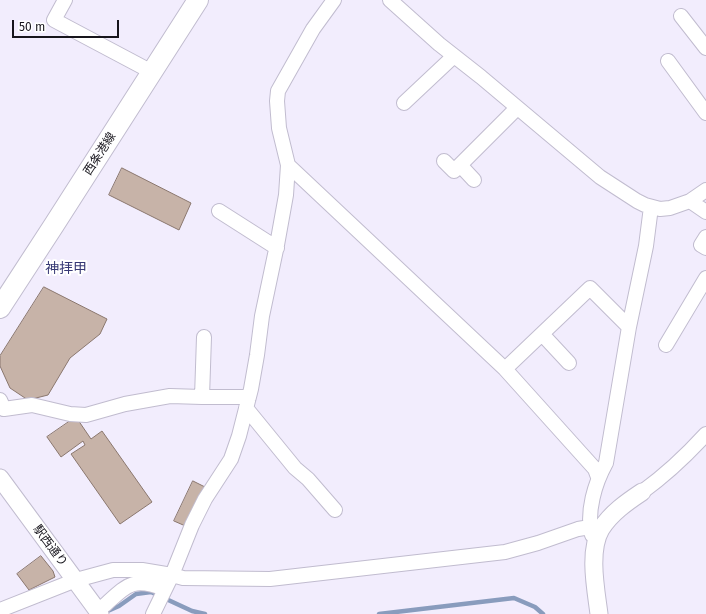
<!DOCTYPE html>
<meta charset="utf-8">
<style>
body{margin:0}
#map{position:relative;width:706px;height:614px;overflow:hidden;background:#f2edfd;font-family:"Fira Sans",sans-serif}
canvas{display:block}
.scale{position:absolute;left:12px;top:20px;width:107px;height:18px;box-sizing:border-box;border:2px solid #17151c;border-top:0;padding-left:5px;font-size:12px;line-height:14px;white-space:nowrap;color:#17151c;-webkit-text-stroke:3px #fff;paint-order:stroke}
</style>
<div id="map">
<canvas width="706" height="614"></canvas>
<div class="scale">50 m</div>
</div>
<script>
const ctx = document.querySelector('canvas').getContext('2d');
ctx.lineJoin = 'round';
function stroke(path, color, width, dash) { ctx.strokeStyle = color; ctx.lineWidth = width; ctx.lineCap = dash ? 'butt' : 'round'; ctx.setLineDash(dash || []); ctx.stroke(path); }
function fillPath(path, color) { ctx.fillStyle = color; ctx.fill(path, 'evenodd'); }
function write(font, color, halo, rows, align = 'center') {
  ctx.font = font + ' "Fira Sans","Noto Sans JP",sans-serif'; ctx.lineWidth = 4; ctx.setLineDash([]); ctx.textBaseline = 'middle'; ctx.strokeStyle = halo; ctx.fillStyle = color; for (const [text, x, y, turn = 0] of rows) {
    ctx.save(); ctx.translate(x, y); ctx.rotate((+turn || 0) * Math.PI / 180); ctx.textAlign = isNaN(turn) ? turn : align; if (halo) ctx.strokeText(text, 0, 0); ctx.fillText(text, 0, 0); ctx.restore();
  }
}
stroke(new Path2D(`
 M103,613L119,606L136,594L151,592L192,611L205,614
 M379,614L514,598L535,607L543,614`), '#899cbd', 4.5);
const building = new Path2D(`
 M122,168L191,203L179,230L109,195Z
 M44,287L107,319L100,334L70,358L48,395L28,400L10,388L0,366V356Z
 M76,417L91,439L102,431L152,502L120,524L71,454L85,445L83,441L61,457L47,437Z
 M193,481L209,489L190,528L174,521Z
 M41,556L53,571L55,577L29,590L17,574Z`);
fillPath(building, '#c7b3a8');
stroke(building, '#8a776e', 1);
const minor = new Path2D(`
 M65,0L54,20L152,72
 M390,0L439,44L481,77L600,177L637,201L645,205L660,209L670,208L690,201L706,190
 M681,16L706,48
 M668,61L706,113
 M404,103L454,56
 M444,161L454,171L517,108
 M288,165L505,369L595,469L598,477
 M460,165L474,180
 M690,201L706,212
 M219,211L277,248
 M706,237L701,245L706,248
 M542,334L569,363
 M666,345L706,278
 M505,369L590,288L629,327
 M202,397H249
 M0,400L4,409L32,405L70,414L86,415L125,404L170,396L202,397L204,337
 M246,408L295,468L308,479L335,510
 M642,492C667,474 685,457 706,434
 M592,535C586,512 595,483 606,463L629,327L646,246L651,207
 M105,605C128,584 133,577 165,589
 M0,610L76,580L113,570H142L172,575L192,525L205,499L231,459L239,436L251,389L257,355L262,316L277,245L286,195L288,165L279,128L277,101L278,91L313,29L334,0
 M153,614L172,575L183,578L270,579L505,552L538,543L578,529L590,527`);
const tertiary = new Path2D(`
 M0,478L100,614
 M599,614C596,590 588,551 601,529C611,513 627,502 642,492`);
const secondary = new Path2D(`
 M0,308L54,225L198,0`);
stroke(minor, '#c1bccf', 16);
stroke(tertiary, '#c1bccf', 19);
stroke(secondary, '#c1bccf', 22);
stroke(minor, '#fff', 14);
stroke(tertiary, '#fff', 17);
stroke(secondary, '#fff', 20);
write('12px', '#17151c', '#fff', [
 ["西条港線",100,154,-57],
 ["駅西通り",50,546,53]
]);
write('14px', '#373975', '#fff', [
 ["神拝甲",66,269]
]);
</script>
